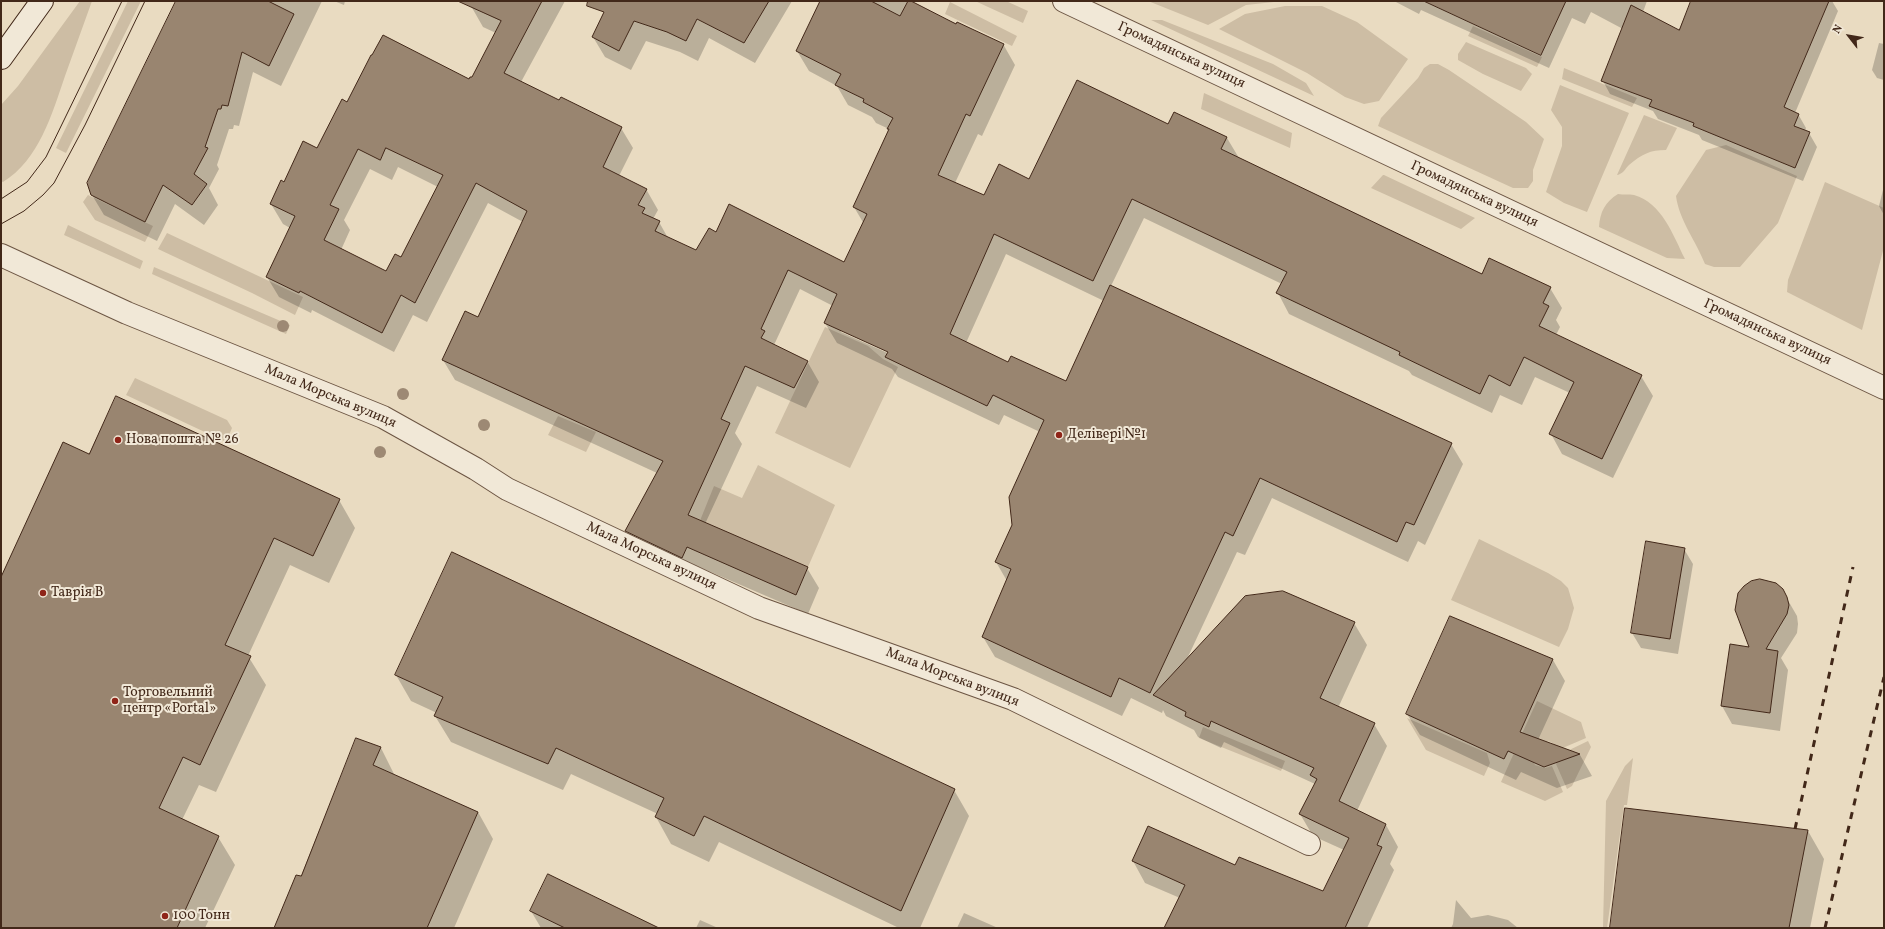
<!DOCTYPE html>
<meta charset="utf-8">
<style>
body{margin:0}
#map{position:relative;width:1885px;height:929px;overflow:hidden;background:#e9dbc1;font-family:Vollkorn,serif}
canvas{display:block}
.frame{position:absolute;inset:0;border:2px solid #422819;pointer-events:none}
.north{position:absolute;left:1829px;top:16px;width:40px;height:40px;-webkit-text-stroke:3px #f1e8d7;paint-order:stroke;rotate:301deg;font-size:11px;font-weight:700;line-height:16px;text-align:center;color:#422819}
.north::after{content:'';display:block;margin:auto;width:14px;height:18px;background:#422819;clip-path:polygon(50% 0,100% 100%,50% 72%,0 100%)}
</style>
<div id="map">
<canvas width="1885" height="929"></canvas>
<div class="frame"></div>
<div class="north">N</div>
</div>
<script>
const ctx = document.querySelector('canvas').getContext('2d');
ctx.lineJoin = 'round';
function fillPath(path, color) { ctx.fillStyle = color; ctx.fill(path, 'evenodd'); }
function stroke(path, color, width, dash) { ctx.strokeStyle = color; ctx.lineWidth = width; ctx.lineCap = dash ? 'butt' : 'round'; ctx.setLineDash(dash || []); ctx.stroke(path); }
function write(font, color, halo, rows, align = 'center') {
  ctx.font = font + ' Vollkorn,serif'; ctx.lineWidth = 4; ctx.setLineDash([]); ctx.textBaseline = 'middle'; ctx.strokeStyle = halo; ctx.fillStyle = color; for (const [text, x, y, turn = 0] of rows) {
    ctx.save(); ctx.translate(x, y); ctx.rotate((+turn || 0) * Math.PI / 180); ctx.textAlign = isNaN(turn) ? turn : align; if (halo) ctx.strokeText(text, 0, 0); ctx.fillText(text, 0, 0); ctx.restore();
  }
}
fillPath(new Path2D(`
 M80,1H92C83,26 74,51 65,76C52,114 39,160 3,182L1,181V105L18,86Z
 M128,1H141L66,153L56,148Z
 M975,1H1006L1028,11L1023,23Z
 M1148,1H1283L1246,5L1208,25Z
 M950,2L1017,36L1012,46L945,14Z
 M1285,6H1322L1357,22L1408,59L1379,101L1364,104L1345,97L1307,73L1219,29L1245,14Z
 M1151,20H1162L1273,64L1306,83L1314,96Z
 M1473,26L1542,57L1537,67L1468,36Z
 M1466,42L1526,68L1532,74L1521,91L1483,74L1458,60V54Z
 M1430,64H1438L1449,70L1526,122L1544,139L1533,170V181L1528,188H1513L1378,126L1381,118L1418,78L1424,68Z
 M1564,68L1637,98L1632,107L1562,79Z
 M1560,85L1629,113L1587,212L1564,203L1546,192L1562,146V127L1551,110Z
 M1204,93L1292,133L1290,148L1201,109Z
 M1644,115L1677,128L1666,150C1650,150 1642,154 1629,165C1625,169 1623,174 1617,175Z
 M1726,145L1797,176L1778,223L1740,267H1714L1705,264C1696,241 1679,220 1676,196L1706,150Z
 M1383,175H1384L1475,218L1461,229L1371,188Z
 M1825,182L1884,208V247L1862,330L1787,292L1788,280Z
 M1618,194C1623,195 1629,194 1634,195C1662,203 1673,235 1685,259L1667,258L1599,227C1600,212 1605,202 1618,194Z
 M88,195L153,226L145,242L95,220L83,202Z
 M68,225L143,261L140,269L64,235Z
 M167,233L303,297L295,315L252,293L158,249Z
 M154,267L290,325L286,334L152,274Z
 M825,327L868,346L883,359L898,367L850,468L775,433Z
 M135,378L227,420L232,428L226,442L126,395Z
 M558,416L596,432L586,452L548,435Z
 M758,465L835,505L808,567L729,533L697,528L714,486L742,498Z
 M1479,539L1548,573L1561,581L1568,588L1574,608L1568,629L1559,647L1451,600Z
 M1537,701L1581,722L1586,738L1558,750C1551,738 1547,742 1536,743C1531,743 1524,741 1519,740Z
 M1407,718L1487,753L1490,763L1484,776L1426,750Z
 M1203,727L1285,761L1281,771L1199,738Z
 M1588,741L1591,747L1572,786L1567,789L1556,764L1561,754Z
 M1518,744L1530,754L1535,765L1545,768L1552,766L1563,792L1545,801L1501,782Z
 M1633,758L1627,805H1624L1607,928H1603L1606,801L1625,766Z`), '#cdbda4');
fillPath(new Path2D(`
 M177,1H322L281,86L253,72L239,126L234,125L233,129H229L217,165L219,169L209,188L218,205L204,225L175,204L157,241L104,215L92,195Z
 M334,1H345L344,5Z
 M474,1H565L521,82L559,102L621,128L633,148L619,176L646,189L658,210L653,219L659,222L668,238L696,251L717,233L845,263L864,224L854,207L889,129L876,123L872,117L848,105L837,86L809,71L797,51L822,1H905L1003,44L1015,65L982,136L978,134L955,183L985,196L1168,125L1227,138L1239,158L1483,275L1550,288L1562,308L1556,320L1560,327L1556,335L1641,376L1653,396L1613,478L1562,454L1551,434L1570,393L1535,377L1522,405L1500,395L1492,413L1412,375L1409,371L1289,314L1278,293L1282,284L1144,218L1111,286L1451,444L1463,464L1425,545L1418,541L1408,562L1272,498L1245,555L1237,552L1187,659L1354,623L1367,645L1338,708L1374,724L1387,746L1357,811L1386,825L1398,847L1390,864L1394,870L1367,928H1165L1180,898L1145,883L1133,861L1148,827L1236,867L1324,892L1344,850L1313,836L1300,814L1315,784L1224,742L1221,748L1198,737L1194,730L1166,716L1163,710L1162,713L1131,698L1122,716L995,657L983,637L1007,581L996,562L1013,525L1040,432L1004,415L999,425L898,377L892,369L837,343L825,323L833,306L800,289L774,345L807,361L819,382L806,408L757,386L735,433L742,444L705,524L807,568L819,588L808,614L699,567L693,577L638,551L627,531L657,473L455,380L443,360L478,319L523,222L488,203L427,322L413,315L394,352L312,310L311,313L279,297L267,277L290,228L283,224L271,204L284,183L318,150L348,103L469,81L472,79L496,33L483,27L471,6ZM398,167L438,187L401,259L386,273L341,250L350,230L344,220L370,169L392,180ZM1006,254L1104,301L1066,382L1009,363L966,343ZM841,329L893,353L892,355L841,332Z
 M609,1H792L755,63L709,38L698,61L680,52L646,41L631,70L605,57L593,37Z
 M1394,1H1647L1643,12L1679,32L1692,1H1832L1838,11L1795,113L1798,114L1806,128L1805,131L1809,133L1817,147L1803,181L1702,140L1699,135L1658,119L1653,111L1610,94L1603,81L1623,29L1591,12L1585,24L1572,18L1549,68L1421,10L1419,14Z
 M1879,43L1884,44V80L1877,78L1872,70Z
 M1884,186V215L1879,206Z
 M89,455L339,500L355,528L329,583L290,565L248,656L266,685L216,792L199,785L182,820L218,837L235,865L205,928H1V579Z
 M1684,549L1693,564L1678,654L1641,648L1632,633Z
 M1782,590L1797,616L1798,624L1797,633L1781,658L1788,670L1780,731L1732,724L1722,706Z
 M1450,617L1553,660L1565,681L1538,740L1580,755L1592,776L1557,788L1521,772L1516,780L1420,735L1407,714Z
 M396,675L954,790L969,816L920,928H899L719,842L709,862L671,844L656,817L658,814L571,774L563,790L451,742L435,716L437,713L411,701Z
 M357,740L381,748L395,776L478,812L493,839L454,928H275L301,878Z
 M1808,831L1824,859L1810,928H1611Z
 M1456,900L1471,918L1488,915L1508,920L1518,928H1451L1453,924Z
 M531,911L657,928H541Z
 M964,913L998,928H957Z
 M700,920L718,928H696Z`), '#0003');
const building = new Path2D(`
 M176,1H268L294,14L269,66L242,52L228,106L222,105L221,109H218L205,147L208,148L194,174L207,184L192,205L163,185L145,222L91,195L87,183Z
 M458,1H542L504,73L559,100L561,97L622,127L603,167L647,189L638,205L645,208L642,213L660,221L655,231L696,250L709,228L716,232L729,204L844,262L867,214L853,207L889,129H887L893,118L863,102L864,99L835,85L841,74L796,51L820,1H871L900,16L908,1H911L956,24L957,22L1004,44L970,116L966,114L938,175L984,195L999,164L1029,179L1077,80L1168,124L1174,112L1227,137L1221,149L1482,274L1489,258L1551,287L1543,303L1549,306L1539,326L1642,375L1602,459L1549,434L1574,382L1524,357L1510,386L1489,375L1480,394L1399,355L1400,352L1276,293L1287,272L1132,199L1093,281L994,234L950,334L1008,362L1011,356L1066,381L1110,285L1452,443L1414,525L1406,522L1397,542L1260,478L1233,536L1225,532L1150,693L1119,678L1111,697L982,637L1011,569L995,562L1012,525L1009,497L1044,420L993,395L987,406L885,357L888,352L824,323L837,294L788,270L761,329L765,331L761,338L808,361L794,388L745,366L721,419L730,423L688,515L808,567L796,595L687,547L682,558L625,531L663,461L442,360L465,311L478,317L527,211L476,183L415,303L401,295L382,333L300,291L299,293L266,277L295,216L270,204L281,180L284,182L303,141L317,148L342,99L347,102L371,55H372L383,35L469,79L470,77H472L501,21ZM386,148L443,175L401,257L395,254L386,271L324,240L339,209L330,205L358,149L380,160Z
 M588,1H769L744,43L697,19L686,41L667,32L634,21L619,51L592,37L604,12L587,6Z
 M1424,1H1566L1541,55Z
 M1691,1H1829L1784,107L1799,114L1794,126L1810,132L1795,168L1693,126L1694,123L1649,106L1652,100L1601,81L1631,5L1679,30Z
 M116,396L340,499L313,556L274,538L225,645L251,656L200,765L183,757L159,808L219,836L177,928H1V577L63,442L89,454Z
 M1646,541L1685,548L1670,639L1631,633Z
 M452,552L955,789L901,911L704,816L694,836L655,817L664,798L556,748L548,764L434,716L443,697L395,675Z
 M1760,579L1776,583L1783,589L1787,597L1789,605L1787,614L1766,649L1778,651L1770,713L1721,706L1730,644L1749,647L1735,610L1738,593L1744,586L1751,581Z
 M1283,591L1355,622L1320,698L1375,723L1339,801L1386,824L1377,845L1382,847L1345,928H1164L1185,885L1132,861L1148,826L1235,865L1239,857L1323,891L1349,838L1299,814L1317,779L1310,775L1314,768L1211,721L1209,727L1185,716L1186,712L1153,695L1245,596Z
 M1450,616L1553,659L1520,732L1580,754L1544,767L1508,751L1504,759L1406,714Z
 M356,738L381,747L373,765L478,812L427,928H274L296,875L301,876Z
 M1625,808L1808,830L1789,928H1610Z
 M548,874L659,928H565L530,911Z`);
fillPath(building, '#998570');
stroke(building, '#422819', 1);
const street = new Path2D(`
 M1064,1L1884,388
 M1,255L127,313L383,417L476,469L507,489L759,608L1013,699L1309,844`);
const secondary = new Path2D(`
 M1,58L42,1`);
stroke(street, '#6c5543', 24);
stroke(secondary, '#422819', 24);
stroke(street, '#f1e8d7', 22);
stroke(secondary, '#f1e8d7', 22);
stroke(new Path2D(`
 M1,199L27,182L46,157L122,1
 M1,224L24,211L43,195L54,183L85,125L145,1`), '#422819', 1);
stroke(new Path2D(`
 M1795,829L1853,567
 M1825,928L1884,677`), '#422819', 3, [7, 7]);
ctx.fillStyle = '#9d8974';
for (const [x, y] of [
 [283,326],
 [403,394],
 [484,425],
 [380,452]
]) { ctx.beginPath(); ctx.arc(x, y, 6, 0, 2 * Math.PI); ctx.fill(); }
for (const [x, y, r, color] of [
 [1059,435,4,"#8f2418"],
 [118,440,4,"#8f2418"],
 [43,593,4,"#8f2418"],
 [115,701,4,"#8f2418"],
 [165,916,4,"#8f2418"]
]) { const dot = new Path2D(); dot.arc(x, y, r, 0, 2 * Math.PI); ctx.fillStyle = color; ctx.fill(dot); stroke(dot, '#f1e8d7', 1.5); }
write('14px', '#422819', '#f1e8d7', [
 ["Громадянська вулиця",1181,56,25],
 ["Громадянська вулиця",1474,195,25],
 ["Громадянська вулиця",1767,333,25],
 ["Мала Морська вулиця",330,397,23],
 ["Мала Морська вулиця",651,557,25],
 ["Мала Морська вулиця",952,678,21]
]);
write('14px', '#422819', '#f1e8d7', [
 ["Делівері №1",1067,435],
 ["Нова пошта № 26",126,440],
 ["Таврія В",51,593],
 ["Торговельний",123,693],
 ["центр «Portal»",123,709],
 ["100 Тонн",173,916]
], 'left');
</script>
